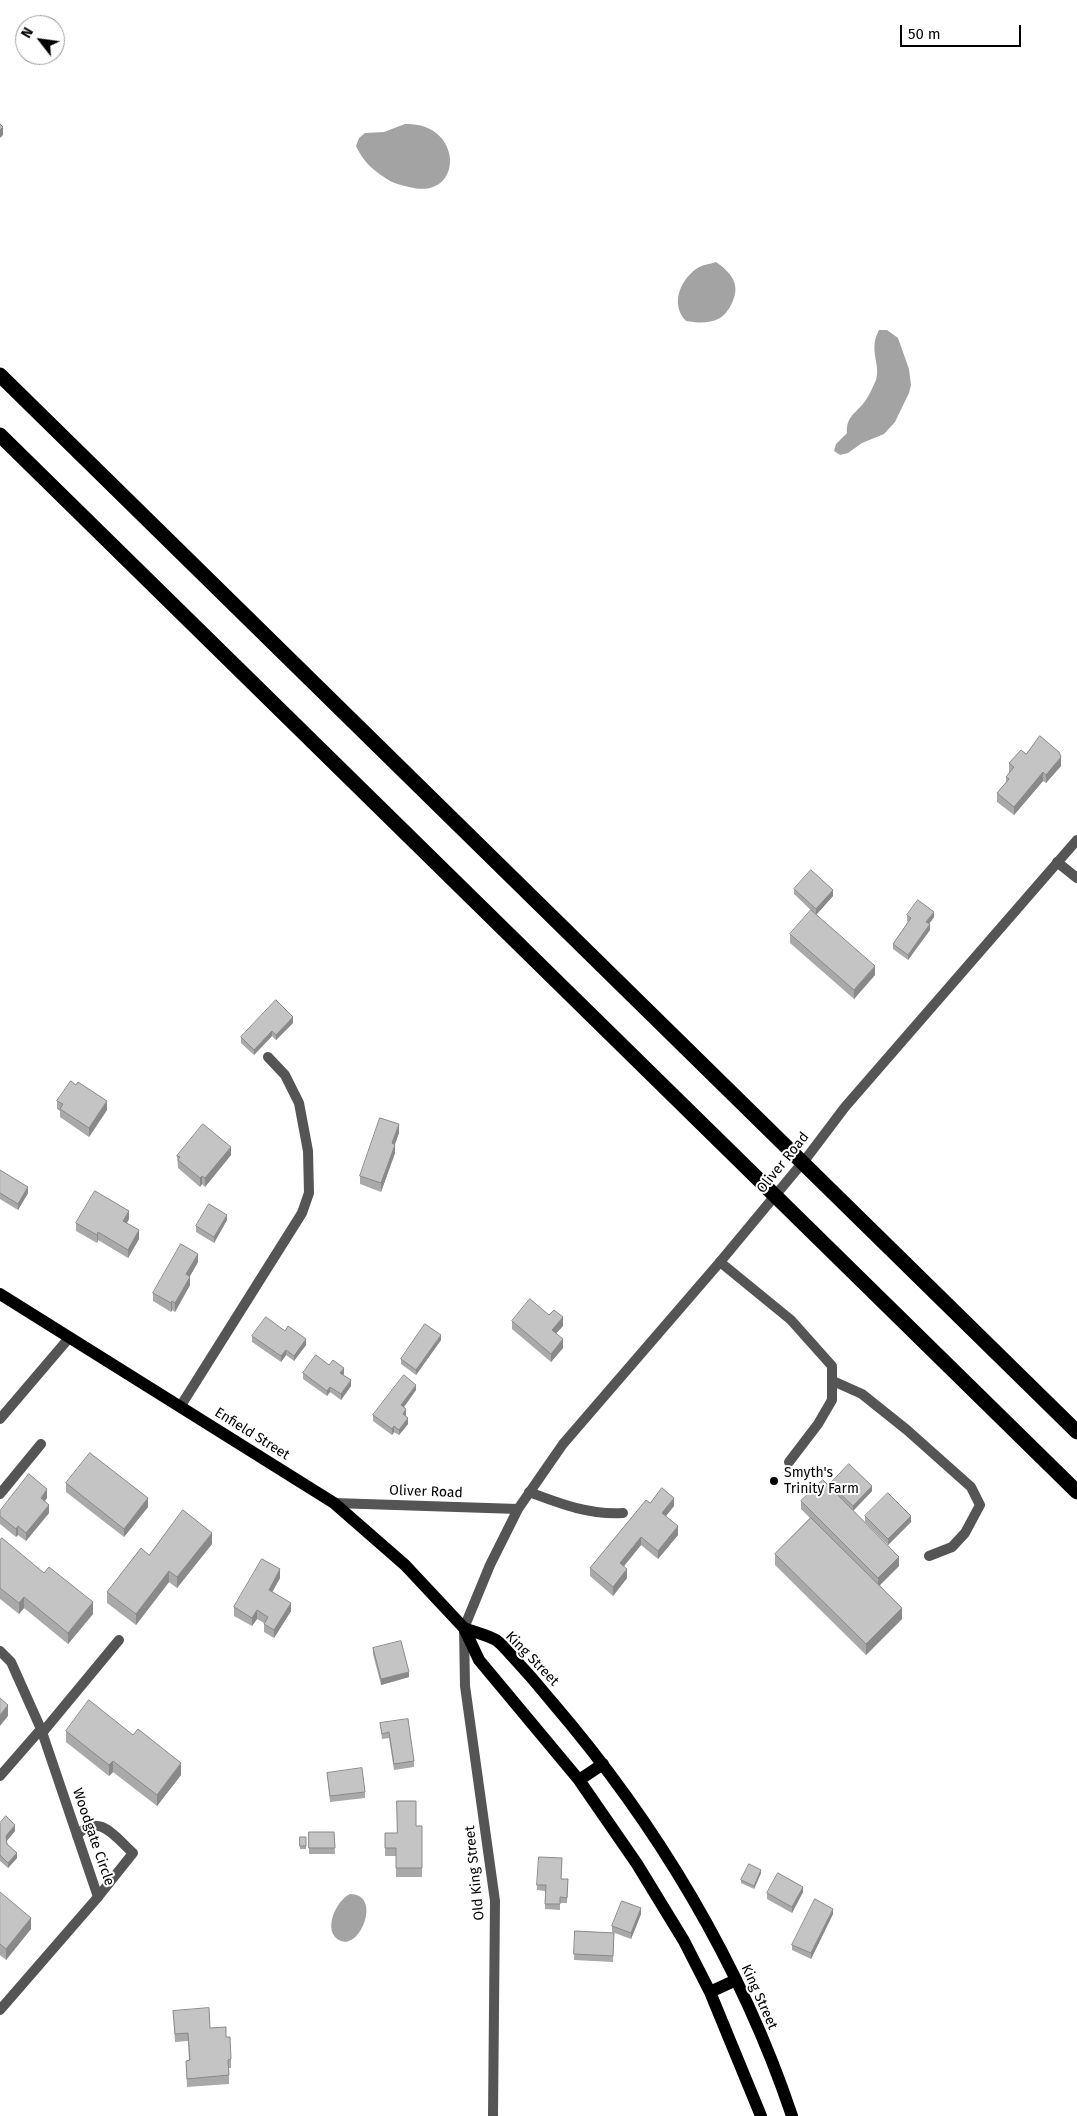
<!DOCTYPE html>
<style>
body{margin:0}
#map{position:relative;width:1077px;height:2116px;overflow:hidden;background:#fff;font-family:"Fira Sans",sans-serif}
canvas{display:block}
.north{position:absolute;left:15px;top:15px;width:50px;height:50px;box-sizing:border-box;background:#fff;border:1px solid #999;border-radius:50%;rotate:300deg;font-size:14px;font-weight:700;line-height:20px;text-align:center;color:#000}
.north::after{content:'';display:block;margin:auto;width:18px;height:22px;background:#000;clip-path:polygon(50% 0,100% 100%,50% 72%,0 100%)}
.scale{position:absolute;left:900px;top:25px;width:121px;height:22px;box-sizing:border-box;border:2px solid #000;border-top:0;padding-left:6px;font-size:15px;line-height:18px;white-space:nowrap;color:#000;-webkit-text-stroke:4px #fff;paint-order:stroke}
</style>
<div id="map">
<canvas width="1077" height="2116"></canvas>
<div class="north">N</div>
<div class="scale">50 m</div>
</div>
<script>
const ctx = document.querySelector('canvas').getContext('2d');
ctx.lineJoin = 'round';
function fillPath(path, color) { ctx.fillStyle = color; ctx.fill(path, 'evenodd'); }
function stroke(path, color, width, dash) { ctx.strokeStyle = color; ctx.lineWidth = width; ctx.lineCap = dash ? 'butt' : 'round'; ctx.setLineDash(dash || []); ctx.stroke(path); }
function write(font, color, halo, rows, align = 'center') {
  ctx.font = font + ' "Fira Sans",sans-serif'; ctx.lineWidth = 4; ctx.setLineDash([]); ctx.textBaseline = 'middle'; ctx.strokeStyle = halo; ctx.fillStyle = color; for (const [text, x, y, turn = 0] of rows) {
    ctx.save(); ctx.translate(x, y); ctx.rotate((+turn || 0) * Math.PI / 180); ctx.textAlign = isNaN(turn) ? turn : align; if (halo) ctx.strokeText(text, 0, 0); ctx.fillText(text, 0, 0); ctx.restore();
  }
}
fillPath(new Path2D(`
 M405,124C465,122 464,202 409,187C402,185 396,184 390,181C374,171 364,163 356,146L359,138L365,133L384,132Z
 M716,262C733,274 742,286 730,307C727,311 725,315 720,318C709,324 697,323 686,321C670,304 680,281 696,269C701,265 710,264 716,262Z
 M879,330H887L898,338L909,369L911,385L909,393L895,422L884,434L862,443L848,453L840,455L834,451L836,444L847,433C846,418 854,414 863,404C868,398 873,387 876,380C881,364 868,350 879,330Z
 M350,1894C382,1894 361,1949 341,1941C321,1933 336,1900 350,1894Z`), '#a3a3a3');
stroke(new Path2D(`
 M1057,862L1077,878
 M720,1262L791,1320L832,1366V1400L818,1424L789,1462
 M833,1381L862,1394L907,1430L971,1487L980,1505L965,1533L952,1547L929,1556
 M180,1407L302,1213L309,1193L308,1151L299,1103L285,1075L268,1057
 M529,1492C561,1504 589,1515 623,1513
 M0,1494L41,1444
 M42,1733L119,1640
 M0,1776L41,1729
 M77,1835C100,1812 115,1837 133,1853L98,1897`), '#555', 10);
stroke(new Path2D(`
 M0,1419L69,1338
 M334,1503L518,1509
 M0,1651L11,1662L41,1729L98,1897L0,2010
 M493,2116L495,1901L465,1686L464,1628L490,1565L518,1509L563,1444L720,1262L808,1156L845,1107L1077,840`), '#555', 10);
stroke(new Path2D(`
 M0,1294L334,1503L405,1565L464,1628L479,1660L579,1780L637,1864L684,1941L710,1992L761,2116
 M464,1628C474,1632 487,1635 496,1640C502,1644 507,1651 512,1656C526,1671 539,1686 552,1702C656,1823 741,1964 792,2116
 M579,1780L603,1764
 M710,1992L736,1980`), '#000', 12);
stroke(new Path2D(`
 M0,375L1077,1432
 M0,435L1077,1492`), '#000', 15);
fillPath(new Path2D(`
 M1026,754L1061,766L1046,783L1043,781L1014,815L997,802V793L1006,783V777L1010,772H1009V763Z
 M794,889L833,896L816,915L794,894Z
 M907,915L934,917L929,924L930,930L908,960L893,949V944L908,922L907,921Z
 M790,934L875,975L854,999L790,943Z
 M293,1023L276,1040L272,1036L254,1055L241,1043V1037Z
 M57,1101L107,1110L89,1137L60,1117V1111L57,1109Z
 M399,1133L395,1144V1153L381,1192L360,1184V1176Z
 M231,1155L205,1187L202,1184L200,1187L178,1168L177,1156Z
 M0,1170L28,1193L18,1210L0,1199Z
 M129,1219L127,1223L139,1239L128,1258L98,1240L97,1243L76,1231V1223Z
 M227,1220L214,1243L196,1232V1226Z
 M198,1262L190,1276V1285L175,1312L172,1310L171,1312L153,1301V1293Z
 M549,1315L563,1326L556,1333L563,1348L551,1362L512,1329V1321Z
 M252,1336L306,1345L294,1361L286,1355L281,1362L252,1342Z
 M441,1340L416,1375L401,1364V1359Z
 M329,1365L344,1374L343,1375L351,1386L341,1400L330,1392L327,1396L303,1379V1373Z
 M416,1390L404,1407L406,1415L405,1416L408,1424L399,1435L394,1432L392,1435L373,1421V1415Z
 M66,1483L148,1507L124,1537L66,1492Z
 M830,1484L872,1491L853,1511L899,1566L880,1585L902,1619L866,1655L775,1565V1554L810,1518L801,1509V1501L830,1488Z
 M47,1498L45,1501L49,1513L26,1541L18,1535L16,1537L0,1524V1511Z
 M650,1503L674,1506L666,1516L678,1535L658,1559L641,1545L624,1566L627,1578L613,1596L590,1576V1568Z
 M865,1516L911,1522L888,1545L865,1522Z
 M0,1541L93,1614L68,1644L24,1608L19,1614L0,1599Z
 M212,1544L177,1588L169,1582L136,1625L107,1603V1592L149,1555Z
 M280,1578L272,1592L291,1611L274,1638L264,1632V1623L257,1619L252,1626L234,1616V1607Z
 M373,1648L409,1677L381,1685L373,1654Z
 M380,1723L414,1761V1767L394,1770L389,1738L382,1739Z
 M66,1731L181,1775L157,1806L113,1772L109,1776L66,1742Z
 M327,1773L365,1792V1798L330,1802Z
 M0,1823L15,1831L6,1841L7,1844L17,1858L8,1868L0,1861Z
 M416,1826H422V1877H396V1856H385V1848L397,1833Z
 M309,1832H334L335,1854H309Z
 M300,1837L306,1846V1849H300Z
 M761,1873L754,1889L741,1883V1880Z
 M562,1879H568L567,1903H560V1910L545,1909V1891L537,1890V1885Z
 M0,1892L31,1929L6,1960L0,1955Z
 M803,1892L792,1913L767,1899V1893Z
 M641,1914L631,1939L612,1932V1926Z
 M833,1914L811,1959L792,1950V1945Z
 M575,1931L614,1933L613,1962L574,1960Z
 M173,2011L210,2028L226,2037L231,2059V2068H229V2084L187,2087L186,2061L189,2060L188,2041L175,2042Z`), '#a9a9a9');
fillPath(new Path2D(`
 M3,127V135L0,138V130Z
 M1061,757V766L1046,783V775Z
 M1043,772V781L1014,815V807Z
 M833,890V896L816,915V909Z
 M934,912V917L926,928V922Z
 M930,924V930L908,960V955Z
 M875,966V975L854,999V990Z
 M293,1017V1023L276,1040V1035Z
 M272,1031V1036L254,1055V1050Z
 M107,1101V1110L89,1137V1128Z
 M399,1124V1133L392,1152V1143Z
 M395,1145V1153L381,1192V1183Z
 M231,1147V1155L205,1187V1178Z
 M202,1176V1184L200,1187V1178Z
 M28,1187V1193L18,1210V1204Z
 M129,1211V1219L123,1230V1221Z
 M227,1215V1220L214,1243V1237Z
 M139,1230V1239L128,1258V1250Z
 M98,1232V1240L97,1243V1235Z
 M198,1254V1262L186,1283V1274Z
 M190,1277V1285L175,1312V1303Z
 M172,1301V1310L171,1312V1303Z
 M563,1317V1326L552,1338V1330Z
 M441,1335V1340L416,1375V1370Z
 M306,1339V1345L294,1361V1356Z
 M563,1339V1348L551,1362V1354Z
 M286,1350V1355L281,1362V1356Z
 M344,1368V1374L340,1378V1373Z
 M351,1380V1386L341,1400V1394Z
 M416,1385V1390L401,1411V1405Z
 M330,1387V1392L327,1396V1391Z
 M406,1409V1415L403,1420V1414Z
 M408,1418V1424L399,1435V1430Z
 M394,1426V1432L392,1435V1429Z
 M872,1486V1491L853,1511V1506Z
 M47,1489V1498L41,1506V1498Z
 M148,1498V1507L124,1537V1529Z
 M674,1498V1506L662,1521V1513Z
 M49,1505V1513L26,1541V1533Z
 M911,1516V1522L888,1545V1539Z
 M18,1526V1535L16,1537V1529Z
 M678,1526V1535L658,1559V1551Z
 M212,1533V1544L177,1588V1577Z
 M641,1537V1545L620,1571V1563Z
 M899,1557V1566L878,1587V1578Z
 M280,1569V1578L269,1598V1590Z
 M627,1569V1578L613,1596V1587Z
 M169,1571V1582L136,1625V1614Z
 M24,1597V1608L19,1614V1603Z
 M93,1602V1614L68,1644V1633Z
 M291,1603V1611L274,1638V1630Z
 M902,1608V1619L866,1655V1644Z
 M257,1610V1619L252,1626V1618Z
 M409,1672V1677L381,1685V1679Z
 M8,1705V1716L0,1726V1715Z
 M113,1761V1772L109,1776V1765Z
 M181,1763V1775L157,1806V1795Z
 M15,1825V1831L6,1842V1836Z
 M17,1853V1858L8,1868V1863Z
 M761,1870V1873L754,1889V1886Z
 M803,1887V1892L792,1913V1907Z
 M641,1908V1914L631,1939V1933Z
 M833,1909V1914L811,1959V1953Z
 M31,1918V1929L6,1960V1949Z`), '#898989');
const building = new Path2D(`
 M0,124L3,127L0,130Z
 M1040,736L1059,752L1061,757L1046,775L1043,772L1014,807L997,793L1009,779L1006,777L1014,767L1009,763L1021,750L1026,754Z
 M811,870L833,890L816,909L794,889Z
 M918,900L934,912L926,922L930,924L908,955L893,944L911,918L907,915Z
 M811,910L875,966L854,990L790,934Z
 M276,1000L293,1017L276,1035L272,1031L254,1050L241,1037Z
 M71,1081L76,1085L78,1082L107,1101L89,1128L60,1109L63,1104L57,1101Z
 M380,1118L399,1124L392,1143L395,1145L381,1183L360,1176Z
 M203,1124L231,1147L205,1178L202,1176L200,1178L178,1160L180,1157L177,1156Z
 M0,1170L28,1187L18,1204L0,1193Z
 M95,1191L129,1211L123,1221L139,1230L128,1250L98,1232L97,1235L76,1223Z
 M209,1204L227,1215L214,1237L196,1226Z
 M181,1244L198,1254L186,1274L190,1277L175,1303L172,1301L171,1303L153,1293Z
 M530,1299L549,1315L554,1310L563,1317L552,1330L563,1339L551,1354L512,1321Z
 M266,1317L285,1331L288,1326L306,1339L294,1356L286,1350L281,1356L252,1336Z
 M425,1324L441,1335L416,1370L401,1359Z
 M316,1355L329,1365L333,1360L344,1368L340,1373L351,1380L341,1394L330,1387L327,1391L303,1373Z
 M404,1375L416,1385L401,1405L406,1409L403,1414L408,1418L399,1430L394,1426L392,1429L373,1415Z
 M90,1453L148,1498L124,1529L66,1483Z
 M849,1464L872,1486L853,1506L830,1484Z
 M29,1474L47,1489L41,1498L49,1505L26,1533L18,1526L16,1529L0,1516V1511Z
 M823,1480L899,1557L878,1578L801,1501Z
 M662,1488L674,1498L662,1513L678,1526L658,1551L641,1537L620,1563L627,1569L613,1587L590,1568L646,1500L650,1503Z
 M888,1493L911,1516L888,1539L865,1516Z
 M183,1510L212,1533L177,1577L169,1571L136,1614L107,1592L141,1548L149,1555Z
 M811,1518L902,1608L866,1644L775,1554Z
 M2,1538L44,1573L49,1567L93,1602L68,1633L24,1597L19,1603L0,1588V1541Z
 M262,1559L280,1569L269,1590L291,1603L274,1630L264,1624L268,1617L257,1610L252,1618L234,1607Z
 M401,1641L409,1672L381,1679L373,1648Z
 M0,1698L8,1705L0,1715Z
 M89,1700L133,1735L138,1729L181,1763L157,1795L113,1761L109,1765L66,1731Z
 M408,1719L414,1761L394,1764L389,1732L382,1734L380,1723Z
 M362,1768L365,1792L330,1796L327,1773Z
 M397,1801H416V1826H422V1868H396V1848H385V1833H397Z
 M6,1816L15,1825L6,1836L7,1844L17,1853L8,1863L0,1855V1823Z
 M309,1832H334L335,1848H309Z
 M300,1837H306V1846H300Z
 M539,1857L562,1858L561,1879H568L567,1898L560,1897V1904H545L546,1885H537Z
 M749,1864L761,1870L754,1886L741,1880Z
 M778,1873L803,1887L792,1907L767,1893Z
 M0,1892L31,1918L6,1949L0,1944Z
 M815,1899L833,1909L811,1953L792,1945Z
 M622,1901L641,1908L631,1933L612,1926Z
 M575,1931L614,1933L613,1956L574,1954Z
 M209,2008L210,2028L226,2027V2037H230L231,2059L228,2060L229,2075L187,2079L186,2061L190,2060L188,2033L175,2034L173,2011Z`);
fillPath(building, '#c4c4c4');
stroke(building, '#898989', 1);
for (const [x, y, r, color] of [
 [774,1481,5,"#000"]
]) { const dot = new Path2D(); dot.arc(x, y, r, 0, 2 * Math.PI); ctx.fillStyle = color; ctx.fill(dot); stroke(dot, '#fff', 2); }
write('14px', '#000', '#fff', [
 ["Oliver Road",783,1163,-51],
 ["Enfield Street",252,1434,32],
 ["Oliver Road",426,1492,2],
 ["King Street",532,1659,46],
 ["Woodgate Circle",93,1837,71],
 ["Old King Street",475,1873,-96],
 ["King Street",759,1997,66]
]);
write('14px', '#000', '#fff', [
 ["Smyth's",784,1473],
 ["Trinity Farm",784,1489]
], 'left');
</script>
